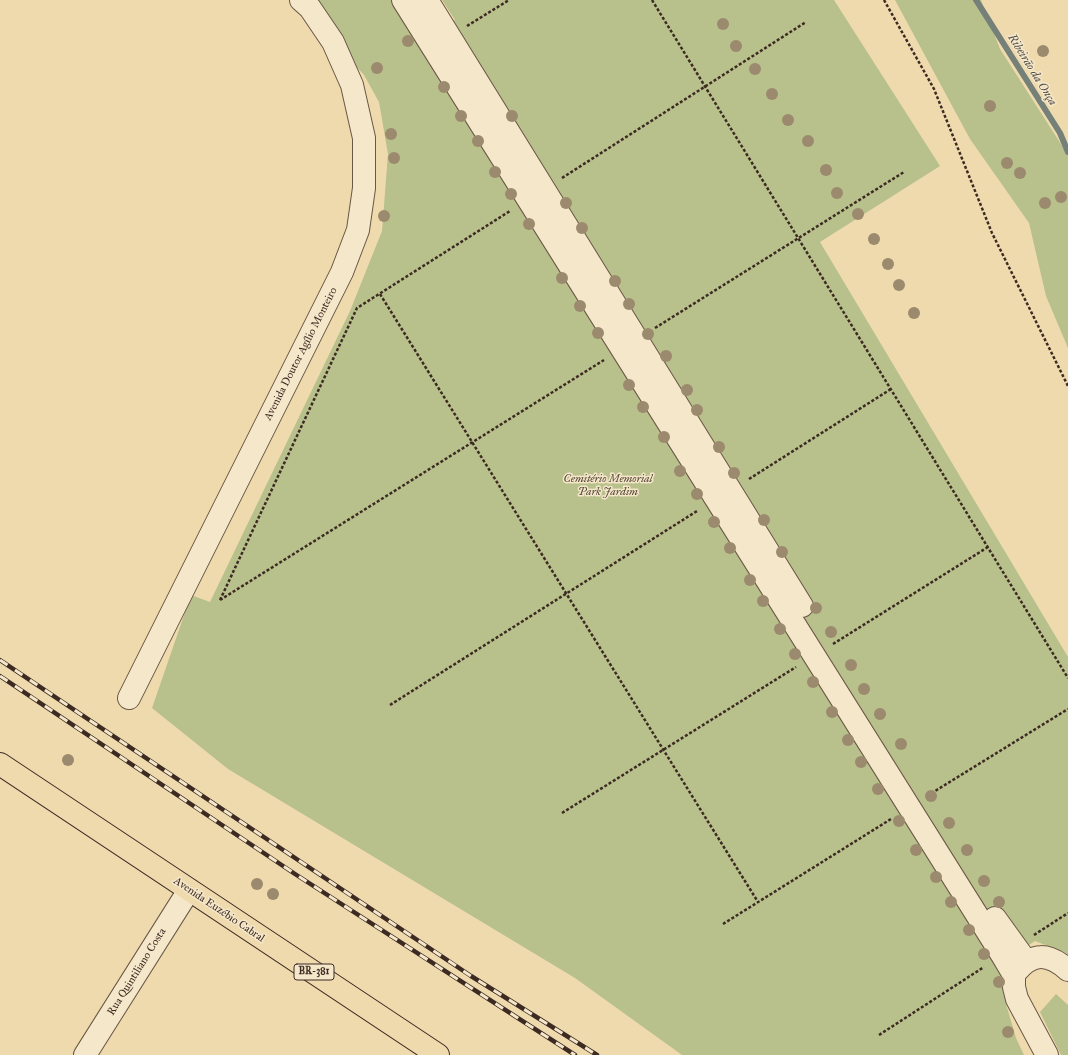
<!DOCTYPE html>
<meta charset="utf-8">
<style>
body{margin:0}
canvas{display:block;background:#efdaae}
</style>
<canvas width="1068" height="1055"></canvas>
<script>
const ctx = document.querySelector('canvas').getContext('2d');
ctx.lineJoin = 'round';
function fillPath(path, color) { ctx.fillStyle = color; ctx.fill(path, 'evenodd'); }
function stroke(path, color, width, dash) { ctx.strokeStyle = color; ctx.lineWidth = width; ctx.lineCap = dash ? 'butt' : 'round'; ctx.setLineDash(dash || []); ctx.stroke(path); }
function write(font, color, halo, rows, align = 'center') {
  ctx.font = font + ' "IM FELL Great Primer",serif'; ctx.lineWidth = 3; ctx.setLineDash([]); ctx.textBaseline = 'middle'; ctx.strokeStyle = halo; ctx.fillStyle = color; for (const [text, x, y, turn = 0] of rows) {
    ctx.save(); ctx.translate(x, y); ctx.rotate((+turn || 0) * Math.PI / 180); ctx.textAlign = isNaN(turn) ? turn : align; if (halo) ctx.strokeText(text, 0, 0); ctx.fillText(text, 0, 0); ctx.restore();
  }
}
fillPath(new Path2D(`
 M312,0H395L418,42L455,20L442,0H834L940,166L820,242L1068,657V954L1035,941L1003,962L1006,1004L1016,1038L1024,1055H682L575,978L228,769L152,708L191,595L210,602L350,311L382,231L388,154L379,102L364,75L351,61Z
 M895,0H981L1000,49L1068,155V348L1046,296L1029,223L970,139Z
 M1056,994L1068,1005V1055H1061L1040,1012Z`), '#b8c08b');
stroke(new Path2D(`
 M976,0L1060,133L1068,152`), '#758178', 6);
const minor = new Path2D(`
 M403,0L1002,955L1014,975V987L1017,999L1047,1055
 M427,0L802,606
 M129,698L342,272L358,230L364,188V138L352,85L333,42L310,8L301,0
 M995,918L1026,961
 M1016,972C1033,952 1048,953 1068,970
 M85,1055L189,890`);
const major = new Path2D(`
 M0,764L438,1055`);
stroke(minor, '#6a5746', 24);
stroke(major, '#3d2b23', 24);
stroke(new Path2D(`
 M652,0L1068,678
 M884,0L934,89L992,233L1068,386
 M467,26L509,0
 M562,178L806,22
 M380,294L758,902
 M655,328L904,172
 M749,479L891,389
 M220,600L357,308L510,211
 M220,600L604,360
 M833,644L988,547
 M390,705L697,511
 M927,796L1068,709
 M562,813L796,667
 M723,924L891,819
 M1034,935L1068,913
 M879,1035L984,967`), '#3d2b23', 2.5, [3, 2]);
stroke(minor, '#f5e7ca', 22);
stroke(major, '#efdaae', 22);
const rail = new Path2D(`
 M0,660L471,976L597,1055
 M0,676L295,874L575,1055`);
stroke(rail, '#3d2b23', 4.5);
stroke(rail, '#f5e7ca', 3, [9]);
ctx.fillStyle = '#9b8a6d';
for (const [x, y] of [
 [723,24],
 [408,41],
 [736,46],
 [1043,51],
 [377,68],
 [755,69],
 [444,87],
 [772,94],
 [990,106],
 [461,116],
 [512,116],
 [788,120],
 [391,134],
 [478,141],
 [808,141],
 [394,158],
 [1007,163],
 [826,170],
 [495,172],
 [1020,173],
 [837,193],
 [511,194],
 [1061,197],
 [566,203],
 [1045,203],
 [858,214],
 [384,216],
 [529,224],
 [582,228],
 [874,239],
 [888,264],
 [562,278],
 [615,281],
 [899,285],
 [629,304],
 [580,306],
 [914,313],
 [598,333],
 [648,334],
 [666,356],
 [629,385],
 [687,390],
 [643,407],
 [697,410],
 [664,437],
 [719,447],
 [680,471],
 [734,473],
 [697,494],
 [764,520],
 [714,522],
 [730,548],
 [782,552],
 [750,580],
 [763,601],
 [816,608],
 [780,629],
 [831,632],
 [795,654],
 [851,665],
 [813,682],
 [864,689],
 [832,712],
 [880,714],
 [848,740],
 [901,744],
 [68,760],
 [861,762],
 [878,789],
 [931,796],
 [899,821],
 [949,823],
 [916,850],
 [967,850],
 [936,877],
 [984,881],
 [257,884],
 [273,894],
 [951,902],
 [999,902],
 [969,930],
 [984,954],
 [999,982],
 [1008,1032]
]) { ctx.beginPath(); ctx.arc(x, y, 6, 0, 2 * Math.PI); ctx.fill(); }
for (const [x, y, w] of [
 [314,972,40]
]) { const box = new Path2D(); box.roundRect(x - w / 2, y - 8, w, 16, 3); ctx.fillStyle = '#f5e7ca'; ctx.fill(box); stroke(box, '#3d2b23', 1); }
write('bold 10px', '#3d2b23', null, [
 ["BR-381",314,972]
]);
write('11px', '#3d2b23', '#f5e7ca', [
 ["Avenida Doutor Agílio Monteiro",301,354,-63],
 ["Avenida Euzébio Cabral",219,910,34],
 ["Rua Quintiliano Costa",137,972,-58]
]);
write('italic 11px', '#564938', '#f5e7ca', [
 ["Cemitério Memorial",608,479],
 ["Park Jardim",608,492]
]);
write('italic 12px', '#544f46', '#f5e7ca', [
 ["Ribeirão da Onça",1032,70,58]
]);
</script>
